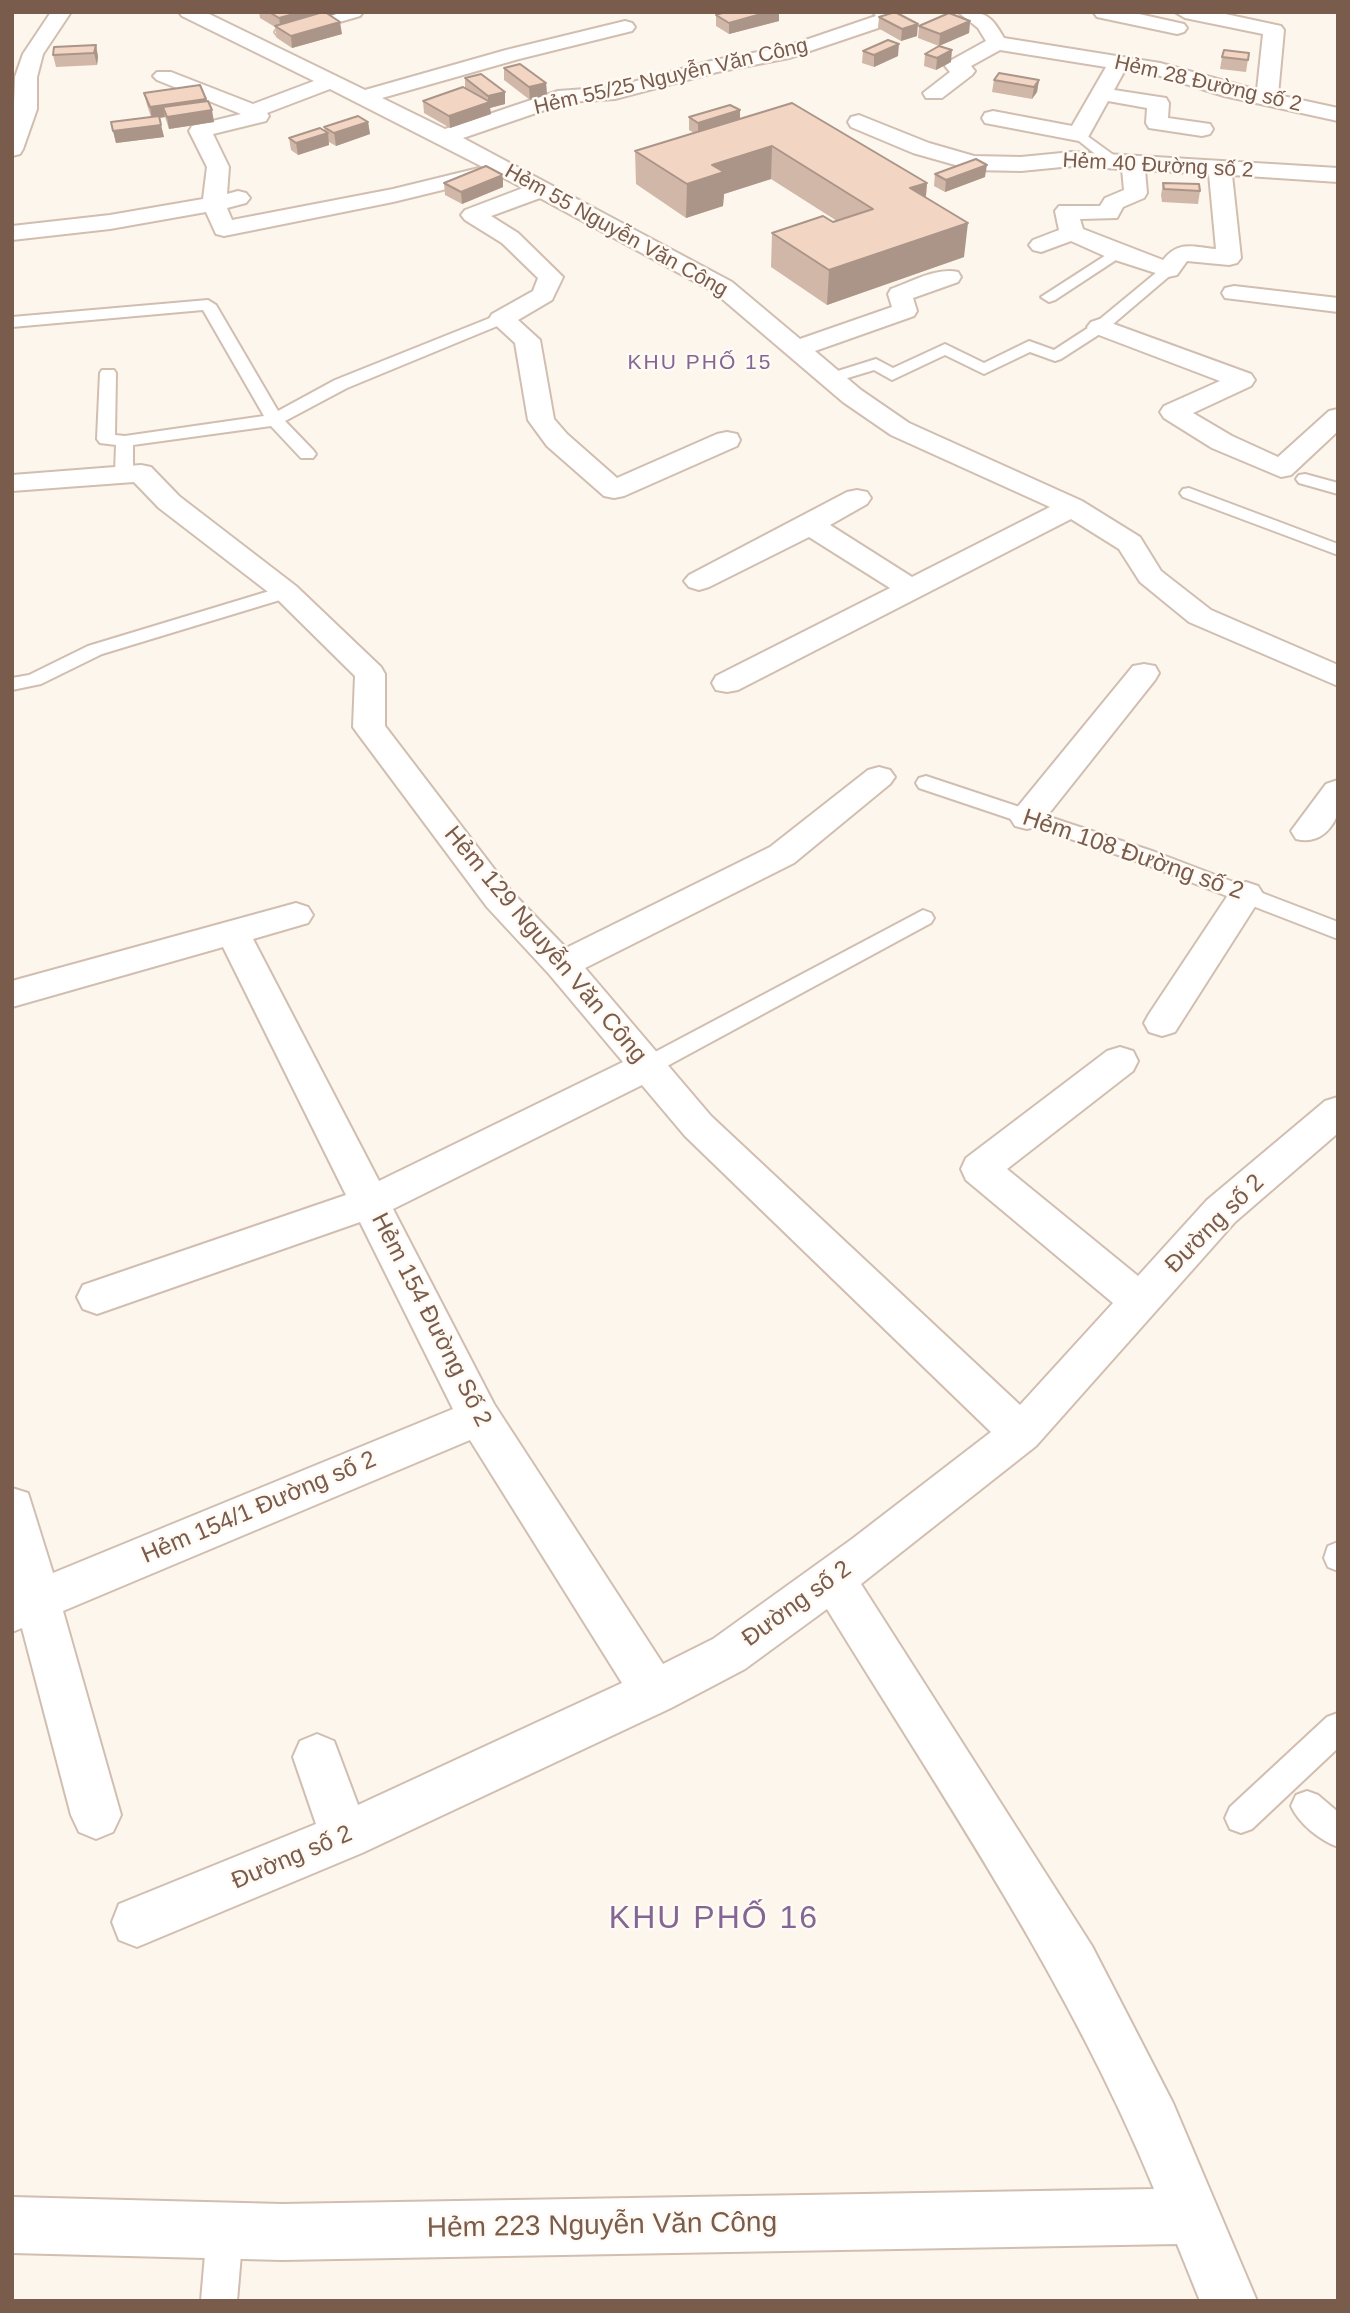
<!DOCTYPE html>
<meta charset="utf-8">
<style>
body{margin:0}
#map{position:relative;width:1350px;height:2313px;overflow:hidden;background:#fdf6ec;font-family:Arial,sans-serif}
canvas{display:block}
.frame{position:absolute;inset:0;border:14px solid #7a5c4d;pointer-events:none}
</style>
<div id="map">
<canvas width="1350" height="2313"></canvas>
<div class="frame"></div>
</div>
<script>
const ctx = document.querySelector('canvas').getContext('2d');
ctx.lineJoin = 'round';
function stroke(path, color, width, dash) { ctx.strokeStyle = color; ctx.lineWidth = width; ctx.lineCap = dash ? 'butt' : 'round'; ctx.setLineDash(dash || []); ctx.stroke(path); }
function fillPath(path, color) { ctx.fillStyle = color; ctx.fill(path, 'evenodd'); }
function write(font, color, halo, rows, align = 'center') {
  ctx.font = font + ' Arial,sans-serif'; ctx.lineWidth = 5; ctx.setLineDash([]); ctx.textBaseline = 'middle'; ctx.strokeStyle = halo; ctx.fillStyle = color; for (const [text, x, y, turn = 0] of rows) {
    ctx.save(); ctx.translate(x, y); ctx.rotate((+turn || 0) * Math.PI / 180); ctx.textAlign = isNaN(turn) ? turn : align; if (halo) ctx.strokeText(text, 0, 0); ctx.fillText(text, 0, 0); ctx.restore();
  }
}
const lane = new Path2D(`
 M1079,130L1119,159V165H1109L1074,137V131Z
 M1117,248L1122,250L1125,253L1122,256L1055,300L1049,302L1041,297Z
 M1168,265L1176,270L1173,273L1106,330L1061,359L1055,361L1030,352L984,374L945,355L892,380L874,370L831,383L823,378L825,375L876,359L893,368L945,344L984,363L1029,341L1054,350L1094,324L1163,267Z
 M208,300L216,305L278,411L335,380L495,316L501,314L509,319L507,322L347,388L285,421L313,450L316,454L313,458H301L271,426L133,445V473L130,477H118L115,473L116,445L100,443L97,439L100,373L102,370H114L116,373L115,435L125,436L264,416L203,310L12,327V317Z
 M1305,474L1338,483V494L1299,483L1296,479L1299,475Z
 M1189,488L1338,544V555L1183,497L1180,493L1183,489Z
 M286,586L295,592L293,596L102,654L41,684L12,690V678L29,675L88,646Z
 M926,776L1155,852L1338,922V939L1139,862L919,788L916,783L919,778Z
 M923,910L931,913L934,918L931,923L656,1072L648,1075L640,1072L636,1066L640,1060Z
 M1338,1542V1571L1328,1567L1324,1558L1328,1546Z
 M1338,1713V1748L1252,1829L1241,1833L1230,1829L1225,1818L1230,1807L1327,1717Z
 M1307,1791L1318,1795L1338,1812V1847C1320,1840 1299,1824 1291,1806L1296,1795Z
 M225,2213L238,2218L243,2231L237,2301H201L207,2231L212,2218Z`);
const street = new Path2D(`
 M51,12H71L43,54L37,77V109L23,149L20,154L12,156L15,77L23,54Z
 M179,12H205L365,90L506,50L625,21L632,23L635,27L632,31L519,59L382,98L445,129L558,91L614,87L715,60L785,47L876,16L873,12H895L899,18L896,22L789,58L717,72L615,99L568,102L463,138L732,282L800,339L892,307L888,294L891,289C911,282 937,267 958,272L961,277L958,282L913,298L917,311L914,316L815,351L861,390L909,423L1082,501L1140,537L1161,571L1211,610L1338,665V686L1189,622L1140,582L1119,549L1071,519L738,690L727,692L716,690L712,683L716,676L890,588L809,537L709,587L699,590L689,587L684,581L689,575L847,492L857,490L867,492L871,498L867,504L830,525L912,577L1050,507L891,435L843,402L714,292L540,198L491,216L518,233L563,277L552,300L518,320L540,340L554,419L567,434L617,478L717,434L727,432L737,434L740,440L737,446L624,496L614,498L604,496L547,446L528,420L515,343L489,319L492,314L533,291L538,278L502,243L465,220L461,215L465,210L523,188L500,176L393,202L224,236L216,234L206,212L110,229L12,240V226L110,215L203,199L207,167L189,131L192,126L241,114L157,80L153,76L157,72H171L253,104L314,81L182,16ZM330,89L483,167L393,189L232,220L227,208L246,203L250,198L246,193L238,191L227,194L229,167L213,134L266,121L269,116L267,113Z
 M331,12H363L360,16L285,38L278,36L275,32L278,28Z
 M958,12C986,12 990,14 1004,38L1160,63L1257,90L1263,34L1185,18L1175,12H1216L1281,26L1284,30L1278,95L1338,108V121L1224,96L1157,75L1125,70L1114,90L1166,98L1169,103L1168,118L1210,124L1213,129L1210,134L1202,136L1149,128L1146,123L1147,108L1108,101L1087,139L1079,141L985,123L982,118L985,113L993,111L1072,126L1106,67L1000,50L971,66L975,71L972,75L942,98H926L923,93L950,72L945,66L948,62L986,41L978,28Z
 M1130,12L1184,24L1187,28L1184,32L1177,34L1097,17L1094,13Z
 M859,115L929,143L974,156L1021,157L1072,152L1338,168V182L1232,175L1241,258L1237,263L1229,265L1187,261L1177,275L1168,277L1109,258L1071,241L1041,252L1033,250L1029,245L1033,240L1059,230L1055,211L1059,206H1100L1105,198L1124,190L1122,169L1072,166L1021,171L973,170L913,153L851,127L848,122L851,117ZM1145,170L1209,174L1216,249C1192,247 1179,240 1163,260L1083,229L1080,219L1117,218L1123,207L1144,198L1147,193Z
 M1234,286L1338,298V312L1225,298L1222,293L1225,288Z
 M1100,319L1251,374L1255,380L1251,386L1193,413L1232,436L1278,457L1329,411L1338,409V431L1291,475L1281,477L1212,448L1164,418L1160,412L1164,406L1220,381L1091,332L1087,327L1091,322Z
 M141,465L151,467L179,496L296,586L381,667L385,674V726L511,891L566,948L770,847L868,770L879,767L890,770L895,777L890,784L794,863L585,968L711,1116L1020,1405L1113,1303L966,1180L961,1169L966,1158L1107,1051L1120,1047L1133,1051L1138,1061L1133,1071L1007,1169L1138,1276L1207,1200L1325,1101L1338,1097V1133L1235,1222L1036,1446L861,1584L1092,1946L1173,2103L1257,2301H1200L1177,2244L282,2260L12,2253V2197L282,2204L1154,2189C1070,1983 943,1798 827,1609L745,1669L671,1708L362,1853L137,1947L119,1940L112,1922L119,1904L316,1824L293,1757L300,1741L317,1734L334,1741L358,1805L622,1683L470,1440L63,1611L121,1815L113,1832L96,1839L79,1832L71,1815L22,1628L12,1632V1488L28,1493L53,1573L453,1409L360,1222L97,1314L83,1309L77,1297L83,1285L346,1195L223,947L12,1007V981L296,903L308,907L313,915L308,923L253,939L379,1181L623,1062L549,974L487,907L358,734L353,727L355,676L276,598L159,508L134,482L12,491V475ZM642,1085L685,1136L991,1432L852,1539L713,1639L663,1664L494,1404L393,1209Z
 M1144,664L1155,666L1159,673L1155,680L1039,826L1027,829L1015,826L1010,818L1015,810L1133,666Z
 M1338,780C1338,790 1341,807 1337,816C1329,834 1315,844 1296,839L1291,831L1326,784Z
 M1246,882L1258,886L1263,894L1175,1032L1162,1036L1149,1032L1144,1023L1149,1014L1234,886Z`);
stroke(lane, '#d1beb0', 4);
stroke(street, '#d1beb0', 4);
fillPath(lane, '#fff');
fillPath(street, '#fff');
fillPath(new Path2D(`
 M259,12H342L331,16L342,34L292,48L277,38L275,27L260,18Z
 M716,15L779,21L729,34L716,26Z
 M879,17L917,36L901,41L878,28Z
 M970,21L969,33L939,46L918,38L919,26Z
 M96,45L98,57L97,65L56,67L53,55Z
 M863,51L898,56L874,67L862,63Z
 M1249,53L1246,72L1220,69L1222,57Z
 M925,54L951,62L936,70L924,66Z
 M504,68L546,83L547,95L530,100L504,80Z
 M465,78L505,92V104L490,108L491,114L450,128L424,113L423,101L465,88Z
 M994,80H1039L1037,92L1032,99L992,92Z
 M144,93L206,99L214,122L169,129L165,117L159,118L164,137L116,143L111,122L151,117L147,105Z
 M689,117L740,119L927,183L926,197L964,257L827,305L771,267L772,233L837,221L771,179L724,194L723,206L686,218L636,184L635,151L694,133L689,130Z
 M368,122L370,134L336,146L329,142V145L298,155L291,150L289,138L325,131L324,127Z
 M935,174L985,177L945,192L934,186Z
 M444,183L503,187L462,204L445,195Z
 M1163,183L1200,191L1198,204L1162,202L1161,195Z`), '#d1b7a8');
fillPath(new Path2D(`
 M301,12H342L281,30L279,18Z
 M768,12H779V21L729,34V23Z
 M970,21L969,33L939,46L940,34Z
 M340,22L342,34L292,48L291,36Z
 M918,24L917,36L901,41L902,29Z
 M899,44L898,56L874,67V55Z
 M96,45L98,57L97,65L94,53Z
 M952,50L951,62L936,70L937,58Z
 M1039,80L1037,92L1032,99L1034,87Z
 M546,83L547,95L530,100L529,87Z
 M505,92V104L490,108L491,114L450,128L449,116L488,103V96Z
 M206,99L208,111L212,110L214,122L169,129L167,117L163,107L165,117L152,119L150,107Z
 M740,110V123L698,135V123Z
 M368,122L370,134L336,146L334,133Z
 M161,125L164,137L116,143L113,131Z
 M328,133L329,145L298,155L296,143Z
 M772,146L771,179L724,194L723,206L686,218L687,184L712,165Z
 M987,165L985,177L945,192L946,180Z
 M503,175V187L462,204L461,192Z
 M927,183L924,217L910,188Z
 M968,223L964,257L827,305L829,270Z`), '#aa9588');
const building = new Path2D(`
 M269,12H301L279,18Z
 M323,12H325L340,22L291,36L275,26Z
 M725,12H768L729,23L716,15Z
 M895,12L918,24L902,29L879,17Z
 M949,13L970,21L940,34L919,26Z
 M888,40L899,44L874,55L863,51Z
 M96,45L94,53L53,55L54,47Z
 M939,46L952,50L937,58L925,54Z
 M1224,50L1249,53L1248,60L1222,57Z
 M520,64L546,83L529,87L504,68Z
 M999,73L1039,80L1034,87L994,80Z
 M481,74L505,92L488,96L465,78Z
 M200,85L206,99L150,107L144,93Z
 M463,87L490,102L449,116L423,101Z
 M208,101L212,110L167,117L163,107Z
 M792,103L927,183L910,188L968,223L829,270L772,233L823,216L833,222L873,209L772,146L712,165L724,172L687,184L635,151Z
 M730,105L740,110L698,123L689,117Z
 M159,116L161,125L113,131L111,122Z
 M358,116L368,122L334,133L324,127Z
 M320,128L328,133L296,143L289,138Z
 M976,159L987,165L946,180L935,174Z
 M486,166L503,175L461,192L444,183Z
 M1163,183L1199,184L1200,191L1164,189Z`);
fillPath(building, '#f3d5c3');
stroke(building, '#aa9588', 2);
write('21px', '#7a5c4d', '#fffaf3', [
 ["Hẻm 55/25 Nguyễn Văn Công",671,77,-13],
 ["Hẻm 28 Đường số 2",1208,84,13],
 ["Hẻm 40 Đường số 2",1158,166,3],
 ["Hẻm 55 Nguyễn Văn Công",616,231,29]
]);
ctx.letterSpacing = '2px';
write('21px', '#846695', '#fffaf3', [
 ["KHU PHỐ 15",700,363]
]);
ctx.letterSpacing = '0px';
write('24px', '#7a5c4d', '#fffaf3', [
 ["Hẻm 108 Đường số 2",1133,855,19],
 ["Hẻm 129 Nguyễn Văn Công",545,945,50],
 ["Đường số 2",1215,1224,-45],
 ["Hẻm 154 Đường Số 2",431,1320,63],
 ["Hẻm 154/1 Đường số 2",259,1508,-23],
 ["Đường số 2",797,1604,-36],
 ["Đường số 2",292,1858,-23]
]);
write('28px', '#7a5c4d', '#fffaf3', [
 ["Hẻm 223 Nguyễn Văn Công",602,2226,-1]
]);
ctx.letterSpacing = '2px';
write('32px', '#846695', '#fffaf3', [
 ["KHU PHỐ 16",714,1919]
]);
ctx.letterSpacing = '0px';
</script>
